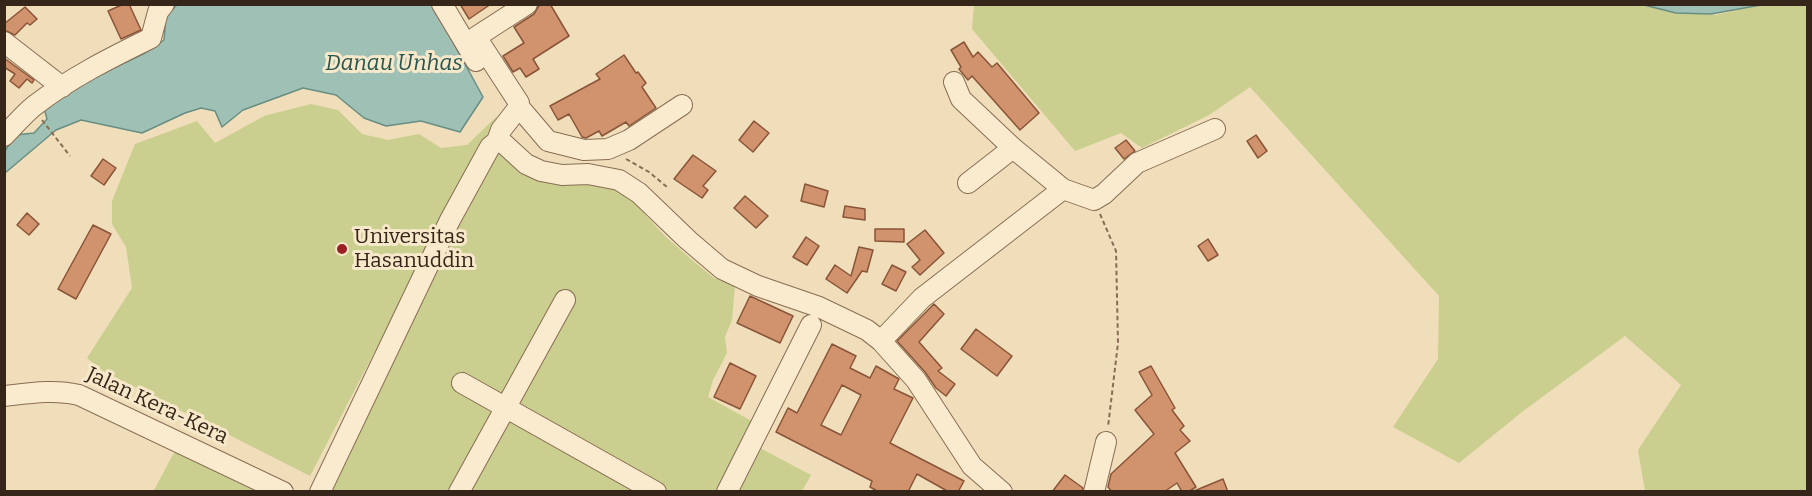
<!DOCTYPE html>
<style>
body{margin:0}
#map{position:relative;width:1812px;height:496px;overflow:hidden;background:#f0deba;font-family:Bitter,serif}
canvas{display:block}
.frame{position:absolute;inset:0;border:6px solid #36261a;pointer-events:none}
</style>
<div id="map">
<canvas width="1812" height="496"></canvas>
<div class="frame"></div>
</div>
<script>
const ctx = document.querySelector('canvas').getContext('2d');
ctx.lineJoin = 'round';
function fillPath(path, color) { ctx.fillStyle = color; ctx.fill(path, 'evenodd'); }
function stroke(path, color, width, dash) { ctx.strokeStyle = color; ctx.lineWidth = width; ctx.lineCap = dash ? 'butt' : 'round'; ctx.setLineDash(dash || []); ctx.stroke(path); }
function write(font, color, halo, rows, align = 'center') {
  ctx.font = font + ' Bitter,serif'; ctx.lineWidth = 6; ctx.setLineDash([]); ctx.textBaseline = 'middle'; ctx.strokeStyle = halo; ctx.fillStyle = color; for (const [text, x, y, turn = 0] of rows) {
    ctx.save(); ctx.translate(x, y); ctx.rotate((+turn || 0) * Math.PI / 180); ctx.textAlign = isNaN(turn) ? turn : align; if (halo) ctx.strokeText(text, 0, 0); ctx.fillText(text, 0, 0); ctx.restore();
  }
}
fillPath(new Path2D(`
 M974,4H1644L1676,13L1716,15L1760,5H1807V491H1645L1638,450L1681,385L1625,336L1522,412L1459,463L1393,427L1438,359L1439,296L1250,87L1209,115L1142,148L1121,133L1075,151L972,29Z
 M311,104L338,110L362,134L388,140L419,134L441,148L467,145L497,116L310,476L103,371L87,358L132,288L126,247L112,224V201L135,144L197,121L215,143L264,116Z
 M499,152L583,182L612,185L630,199L666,237L692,260L714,278L735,286L732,320L725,337L727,353L713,380L708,397L757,424L721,491L328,492L393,348Z
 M177,447L259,492H153Z
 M758,447L811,475L802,491L735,492Z`), '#cace8e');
const water = new Path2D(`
 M177,5H433L483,97L460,132L421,121L386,126L364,118L336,95L303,88L243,110L222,127L215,111L201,108L185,113L142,133L81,120L56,130L5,173V151L15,135L34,133L47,119L44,108L93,78L145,53L164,40L166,15Z
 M1644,5H1761L1711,14L1676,13Z`);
fillPath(water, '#9fc1b5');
stroke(water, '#678e83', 1.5);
const building = new Path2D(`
 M124,4H129L141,30L121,39L108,11Z
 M460,4H491L469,19Z
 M540,4H550L569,36L533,59L539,69L526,77L520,68L513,72L503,56L524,43L514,27L534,14Z
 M25,7L37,19L30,25L27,23L15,35L4,30V24Z
 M964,42L973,57L978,52L992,67L997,63L1039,113L1020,130L972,76L968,80L959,69L961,67L951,50Z
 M624,55L636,73L638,72L646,83L642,87L656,108L629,126L626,122L602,136L599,131L586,138L582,137L569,114L558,120L550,106L600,79L596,74Z
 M4,58L34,80L32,83L27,79L19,88L10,81L15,74L4,67Z
 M754,121L769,133L753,152L739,140Z
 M1256,135L1267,151L1258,158L1247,141Z
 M1126,140L1135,151L1124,159L1115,148Z
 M693,155L716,171L703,186L708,190L702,198L674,179Z
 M103,159L116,168L104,185L91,176Z
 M805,184L828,191L824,207L801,201Z
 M745,196L768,216L756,228L734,208Z
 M845,206L865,209V220L843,217Z
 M27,213L39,224L29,235L17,225Z
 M93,225L111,234L76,299L58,289Z
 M875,229H904V242L875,241Z
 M925,230L944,253L920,275L912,267L920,260L907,244Z
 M806,237L819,246L807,265L793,257Z
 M1208,239L1218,255L1208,261L1198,246Z
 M859,247L873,250L867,272L862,271L847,293L826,279L835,265L851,276Z
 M892,265L906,272L896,291L882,284Z
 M750,296L793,316L780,343L737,323Z
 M934,304L944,314L919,342L942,368L938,371L955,384L946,396L936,388L925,372L897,341Z
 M976,329L1012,356L997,376L961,349Z
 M832,344L856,356L850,368L870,378L876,366L899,379L894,389L913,398L890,443L964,481L958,492H949L917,474L908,492H879L870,487L872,481L776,432L788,408L797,413ZM842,385L861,395L841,435L821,425Z
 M730,363L756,376L740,409L714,397Z
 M1151,366L1175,408L1172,410L1184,426L1180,430L1190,441L1175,453L1196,487L1188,492H1182L1177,483L1164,492H1112L1108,487L1111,474L1154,434L1135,410L1152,395L1139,372Z
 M1065,475L1083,488L1082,492H1052Z
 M1223,479L1228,492H1194V491Z`);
fillPath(building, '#d1936d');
stroke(building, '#895438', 1.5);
const minor = new Path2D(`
 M442,4L476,61
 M4,42L62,87
 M954,82L961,99L1013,148L1063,189L1094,200L1104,194L1137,163L1215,129
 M519,107L548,141L584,150L608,149L629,140L682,105
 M4,136C14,126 23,115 34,106C70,78 110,58 151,38L158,12L164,4
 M497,141L502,142L526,164L541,171L562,175L588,174L619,180L639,193L688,240L722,269L758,286L819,307L867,330L881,341L916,380L972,466L1002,492
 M968,183L1013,148
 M881,341L922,298L1063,189
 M462,383L656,492
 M4,396C30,393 55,389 79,395L283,492
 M320,492L450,220L490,147L497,141L501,130L519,107V103L476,37L527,4
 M459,492L565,300
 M727,492L811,325
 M1094,492L1106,442`);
stroke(minor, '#886d54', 22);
stroke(new Path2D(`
 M42,120L70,156
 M626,159L649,172L667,187
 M1100,214L1116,251L1118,343L1108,427`), '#886d54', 2, [4.5, 3]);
stroke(minor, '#fbebce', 20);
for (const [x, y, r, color] of [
 [342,249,6,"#9b2026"]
]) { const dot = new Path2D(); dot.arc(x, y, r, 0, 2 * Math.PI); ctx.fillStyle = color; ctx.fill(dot); stroke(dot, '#f7e8ca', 2); }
write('21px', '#36261a', '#f7e8ca', [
 ["Universitas",354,237],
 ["Hasanuddin",354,261]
], 'left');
write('21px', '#36261a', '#f7e8ca', [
 ["Jalan Kera-Kera",157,406,25]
]);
write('italic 22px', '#285752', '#f7e8ca', [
 ["Danau Unhas",394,64]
]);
</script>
